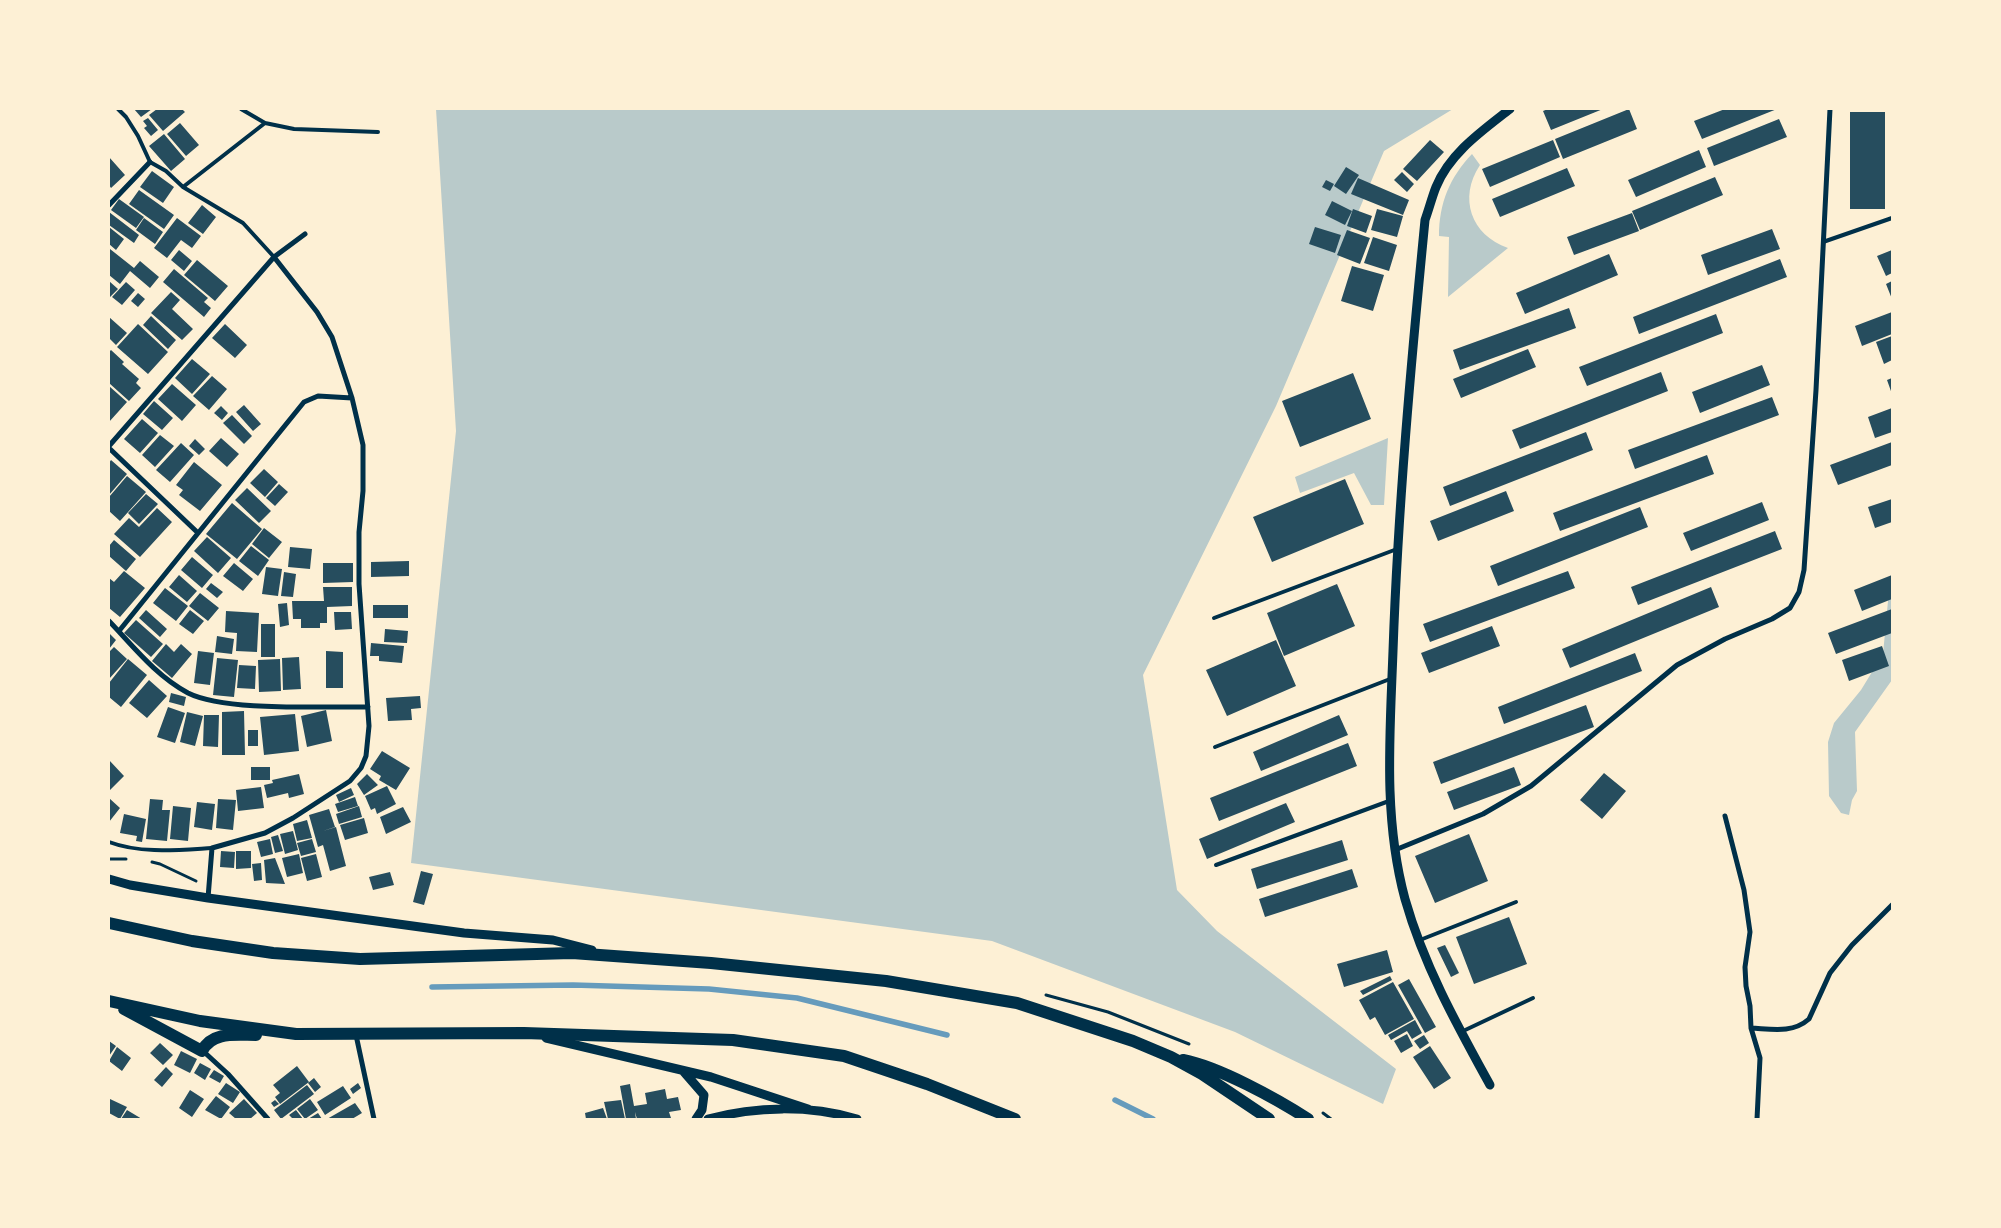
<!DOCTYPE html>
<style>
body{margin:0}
#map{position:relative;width:2001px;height:1228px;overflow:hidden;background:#fdf0d5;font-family:Commissioner,sans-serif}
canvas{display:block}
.frame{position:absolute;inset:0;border:110px solid #fdf0d5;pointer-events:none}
</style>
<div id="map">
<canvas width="2001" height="1228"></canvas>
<div class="frame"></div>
</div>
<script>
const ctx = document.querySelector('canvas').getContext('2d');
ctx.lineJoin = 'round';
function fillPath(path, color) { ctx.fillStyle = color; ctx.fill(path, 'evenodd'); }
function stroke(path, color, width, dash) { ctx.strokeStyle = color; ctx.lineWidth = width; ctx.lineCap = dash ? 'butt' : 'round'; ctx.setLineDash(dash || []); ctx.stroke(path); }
fillPath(new Path2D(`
 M436,109H1453L1384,151L1276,406L1143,675L1177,890L1217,931L1396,1069L1383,1104L1235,1032L992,941L411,863L456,431Z
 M1472,154L1480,165C1458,198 1471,235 1508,248L1448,297L1449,237L1439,236C1439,203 1450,177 1472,154Z
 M1388,438L1384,505H1371L1354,473L1300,493L1295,477Z
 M1892,582V680L1855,732L1857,791L1852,800L1849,815L1841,813L1829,796L1828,742L1834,723L1861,690L1883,654L1888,601Z`), '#b9caca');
stroke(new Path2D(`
 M432,987L573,985L709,989L797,998L947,1035
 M1115,1100L1153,1119`), '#669bbc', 5.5);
fillPath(new Path2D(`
 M134,109H152L141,117Z
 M157,109H182L185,112L163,131L149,115Z
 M1548,109H1603L1551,130L1543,111Z
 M1629,109L1637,129L1563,159L1555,139Z
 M1725,109H1777L1702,139L1694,121Z
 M1850,112H1885V209H1850Z
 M148,118L158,130L151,136L144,128L147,126L143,121Z
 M1779,119L1787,137L1714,166L1707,148Z
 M180,123L199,145L186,156L167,134Z
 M164,134L185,159L171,171L149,146Z
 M1430,140L1444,152L1417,181L1403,169Z
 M1553,140L1560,157L1490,187L1482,169Z
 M1699,150L1706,167L1636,197L1628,180Z
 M109,157L125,175L111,188L109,185Z
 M1346,167L1359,175L1346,194L1334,186Z
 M1567,168L1575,186L1500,217L1492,199Z
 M152,171L174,187L163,203L140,187Z
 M1402,172L1414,184L1407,192L1394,180Z
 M1715,177L1723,195L1640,230L1632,211Z
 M1358,178L1409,200L1403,215L1351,194Z
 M1326,180L1334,184L1330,191L1322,187Z
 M139,190L174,215L164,229L129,204Z
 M119,199L144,217L136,228L111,210Z
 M1332,201L1352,211L1345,225L1325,215Z
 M202,205L216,217L203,234L188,223Z
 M1353,209L1372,216L1366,233L1347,226Z
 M1377,209L1403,216L1397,237L1371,230Z
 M109,212L139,235L134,243L109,225Z
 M1632,213L1639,231L1574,255L1567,237Z
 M144,218L163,232L155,244L136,230Z
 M177,218L201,236L192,248L181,240L167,258L154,248Z
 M109,227L124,239L116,250L109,244Z
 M1315,227L1341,235L1335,253L1309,244Z
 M1772,229L1780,249L1708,275L1701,255Z
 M1347,230L1370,238L1360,264L1337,255Z
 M1373,237L1397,245L1389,271L1364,263Z
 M110,249L134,268L140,261L159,277L150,288L130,271L120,284L109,275Z
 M179,250L192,261L184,271L171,260Z
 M1892,250V273L1886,276L1877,256Z
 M1609,254L1618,275L1525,314L1516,293Z
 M1780,259L1787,277L1639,334L1633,317Z
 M197,260L228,286L215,301L184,275Z
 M1352,266L1384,275L1373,311L1341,301Z
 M174,269L208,298L204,302L211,308L204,317L163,282Z
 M109,281L118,289L109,298Z
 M1892,281V299L1886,284Z
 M126,282L135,290L122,305L112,297Z
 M171,292L180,300L172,309L193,329L182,340L151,313Z
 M138,293L145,299L138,307L131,301Z
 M1569,308L1576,328L1460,370L1453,350Z
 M1892,312V334L1862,346L1855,326Z
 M1716,314L1723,333L1587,386L1579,367Z
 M151,316L176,340L168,349L143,325Z
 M109,317L127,333L116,345L109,338Z
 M138,324L168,352L148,374L117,347Z
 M225,324L247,345L235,358L212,338Z
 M1892,336V360L1884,364L1876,342Z
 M1528,349L1536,367L1461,398L1453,379Z
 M111,350L124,362L122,364L139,379L136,383L141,388L129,401L109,383V352Z
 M192,359L210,374L192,394L175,378Z
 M1762,365L1770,385L1700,413L1692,392Z
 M1661,372L1668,391L1520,449L1512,430Z
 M1353,373L1371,419L1300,447L1282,401Z
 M212,376L227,389L209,410L193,396Z
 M1892,378V394L1887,380Z
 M172,384L196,405L182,421L158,399Z
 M109,386L127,402L109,422Z
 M1772,397L1779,415L1635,469L1628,450Z
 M154,401L173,418L162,430L143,414Z
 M244,405L261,424L253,431L236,412Z
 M221,406L228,413L222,420L214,413Z
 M1892,408V432L1875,438L1868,417Z
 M232,415L252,436L244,444L223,423Z
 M142,419L158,433L140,453L124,439Z
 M1586,432L1593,450L1450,506L1443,487Z
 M160,435L174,446L155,467L142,455Z
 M221,438L239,454L227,467L209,451Z
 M195,439L205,449L199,455L189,446Z
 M1892,442V465L1838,485L1830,465Z
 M181,443L194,455L170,482L156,470Z
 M1707,455L1714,474L1560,531L1553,513Z
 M111,460L127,474L109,495V463Z
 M194,462L222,485L200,511L179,495L183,490L176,485Z
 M264,469L278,482L265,497L250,483Z
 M127,476L146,492L120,521L109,511V497Z
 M1345,479L1364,524L1272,562L1253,517Z
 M279,484L288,492L275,506L266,498Z
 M247,488L271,511L259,523L235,500Z
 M1506,491L1514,511L1438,541L1430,521Z
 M146,494L158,504L139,524L128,513Z
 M1892,499V522L1875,528L1868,507Z
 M1762,502L1769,520L1691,551L1683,533Z
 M232,503L262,529L237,559L206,534Z
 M1640,507L1648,527L1498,586L1490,566Z
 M157,508L172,522L140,557L114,534L129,518L139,527Z
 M264,528L282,542L269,558L252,544Z
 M1775,531L1782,549L1638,605L1631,587Z
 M207,537L231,558L218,573L194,551Z
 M114,540L136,559L126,571L109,556V546Z
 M251,546L269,560L258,576L239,561Z
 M290,547L312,549L310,569L288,567Z
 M192,557L213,575L202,588L181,570Z
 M409,561V576L371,577V562Z
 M234,563L253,579L243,591L223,576Z
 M323,563H353V582L323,583Z
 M266,567L282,569L278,596L262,594Z
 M124,571L145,588L120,617L109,608V578L114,582Z
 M1568,571L1575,588L1430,642L1423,624Z
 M284,572L296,574L293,597L281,596Z
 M179,575L197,591L187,602L169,587Z
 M1892,575V599L1862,611L1854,590Z
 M211,583L223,592L217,598L206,589Z
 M1337,584L1355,626L1284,656L1267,613Z
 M323,587H352V606L327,607V623H320V628H301V619H293L292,601H324Z
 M1711,587L1719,607L1570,668L1562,649Z
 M165,588L188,606L176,621L153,603Z
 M200,593L219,608L208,621L189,606Z
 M287,603L289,625L280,627L278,604Z
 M373,605H408V618H373Z
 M1892,609V633L1836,654L1828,633Z
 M146,610L167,629L160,637L139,618Z
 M190,610L204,621L193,634L179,624Z
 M226,611L259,613L257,652L236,651L237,633L225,632Z
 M334,612H351L352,629L335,630Z
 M136,620L163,644L151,657L124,633Z
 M261,624H275V657H261Z
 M1492,626L1500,646L1429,673L1421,653Z
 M385,629L408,631L407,643L384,642Z
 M109,633L116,640L109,649Z
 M217,636L234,639L232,654L215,652Z
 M1276,640L1296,686L1227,716L1206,670Z
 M371,643L404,646L402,663L379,661V656H370Z
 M166,644L174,652L181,644L192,654L172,678L152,661Z
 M1882,646L1889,666L1849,681L1842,660Z
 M114,647L127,659L109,679V652Z
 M198,651L214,653L210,685L194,683Z
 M326,651L343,652V688H326Z
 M1635,653L1642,671L1504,724L1498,707Z
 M299,657L301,689L283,690L282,658Z
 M217,658L238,660L234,697L213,695Z
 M128,659L147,675L121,707L109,697V683Z
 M280,659L281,691L259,692L258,660Z
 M239,665L256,666L255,689L237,688Z
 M149,680L167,696L147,718L129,703Z
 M171,693L186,697L184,706L169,702Z
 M420,696L421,708L411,709L412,720L388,721L386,698Z
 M1586,705L1594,727L1441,784L1433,762Z
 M168,707L185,713L175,743L157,737Z
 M326,710L332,741L307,747L301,716Z
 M244,711L245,755H222V712Z
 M187,712L203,716L195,746L180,742Z
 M295,714L299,751L264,755L260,717Z
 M204,715H219L218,747L203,746Z
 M1339,715L1348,735L1261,771L1253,752Z
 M248,730H258V746H248Z
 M1348,743L1357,766L1219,821L1210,798Z
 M382,751L410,768L396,790L379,780L381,776L370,769Z
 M109,760L124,776L109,791Z
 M251,767H270V780H251Z
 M1514,767L1521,785L1454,810L1447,792Z
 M1604,773L1626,791L1602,819L1580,800Z
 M299,774L304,794L289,798L288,793L267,798L264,785L273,783L272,780Z
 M367,774L378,785L364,795L357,784Z
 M387,786L396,804L377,814L375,808L371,810L365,796Z
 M261,787L264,808L238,811L236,790Z
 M351,788L354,795L339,802L336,795Z
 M355,797L358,806L338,812L335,804Z
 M109,798L120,808L109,822Z
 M150,799L163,800L162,810H170L167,841L146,839Z
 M218,799L236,800L233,830L216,828Z
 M197,802L215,804L212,830L194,827Z
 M1286,803L1295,822L1207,859L1199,839Z
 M173,806L191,808L188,841L170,839Z
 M359,806L362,817L339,824L336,814Z
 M403,807L411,822L386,834L380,817Z
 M329,809L335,827L323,831L336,827L346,866L330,871L323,845L318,847L309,815Z
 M124,814L146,819L142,842L136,841L137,836L120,833Z
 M364,818L368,833L345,840L340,825Z
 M307,820L312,838L297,841L293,824Z
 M293,831L298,850L285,854L280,834Z
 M1469,834L1488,881L1435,903L1415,856Z
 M278,835L283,851L275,853L271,837Z
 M270,839L273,854L261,857L257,842Z
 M312,839L316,852L301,856L297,843Z
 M1342,840L1348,860L1257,889L1251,869Z
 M221,851L235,852L234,868L220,867Z
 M236,851H251V868L236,869Z
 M299,854L303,873L287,877L282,858Z
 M316,854L322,877L307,881L301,858Z
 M275,858L285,884L266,883L264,860Z
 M261,863L262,880L254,881L252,864Z
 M1352,869L1358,887L1265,917L1259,899Z
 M421,871L433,874L424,905L413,902Z
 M390,872L394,885L373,890L369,877Z
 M1509,917L1527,964L1474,984L1456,937Z
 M1445,945L1459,973L1451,977L1437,948Z
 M1387,950L1393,972L1344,987L1337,964Z
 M1390,976L1392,980L1363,995L1360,991Z
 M1409,979L1436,1027L1425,1033L1398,985Z
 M1393,982L1414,1019L1385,1035L1375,1017L1370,1020L1359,1000Z
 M1415,1020L1422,1033L1412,1039L1407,1031L1391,1040L1388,1035Z
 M1407,1034L1413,1046L1401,1053L1394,1041Z
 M1424,1035L1429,1043L1420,1049L1414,1041Z
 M109,1041L116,1046L109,1056Z
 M160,1043L173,1055L163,1065L150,1053Z
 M1430,1046L1451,1078L1434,1089L1413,1057Z
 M117,1047L131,1058L122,1071L109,1061Z
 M181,1051L197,1059L190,1073L174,1065Z
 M200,1063L211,1069L205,1080L194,1073Z
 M297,1066L309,1082L280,1104L275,1097L280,1093L273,1085Z
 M166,1067L173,1074L162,1087L154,1080Z
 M214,1070L224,1076L220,1083L209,1077Z
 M314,1078L321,1087L315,1092L308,1083Z
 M226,1083L240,1092L233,1103L218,1094Z
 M358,1083L361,1088L353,1094L350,1089Z
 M630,1084L634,1106L647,1104L645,1093L665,1089L667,1099L678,1097L681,1110L669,1112L671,1118L666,1119H637L635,1112L636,1119H626L620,1086Z
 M307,1085L314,1094L281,1119L274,1110Z
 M343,1086L351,1098L325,1115L317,1102Z
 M190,1090L204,1099L192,1117L179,1108Z
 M216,1096L230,1107L221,1119L205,1110Z
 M110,1099L127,1107L120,1119L109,1113Z
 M244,1099L257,1113L250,1119H236L229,1113Z
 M310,1099L318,1110L305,1119L297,1109Z
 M275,1100L279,1104L274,1107L271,1103Z
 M621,1100L625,1119H608L604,1102Z
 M355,1103L362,1113L352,1119H327Z
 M603,1108L607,1119H586L585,1113Z
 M127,1110L142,1119H121Z
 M296,1110L303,1119H293L289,1115Z
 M318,1113L322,1119H308Z`), '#264d5e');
stroke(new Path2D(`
 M109,859H126
 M152,862L160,864L196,881
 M1046,995L1108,1012L1189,1044
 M1323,1113L1331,1119`), '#003049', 3);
stroke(new Path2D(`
 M118,109L126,117L138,136L150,162L166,171L183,187L243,223L274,257
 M241,109L265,123L294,129L378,132
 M183,187L265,123
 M1823,242L1892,218
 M1214,618L1397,549
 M1215,747L1390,679
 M109,842C141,854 178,850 212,848
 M1216,865L1389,801
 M1420,940L1516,902
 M1461,1032L1533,998`), '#003049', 4);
stroke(new Path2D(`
 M109,205L150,162
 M109,446L274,257L305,234
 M109,448L197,532
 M109,621C133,646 156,676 188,693C226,712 323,706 368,707
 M119,631L304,402L318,396L352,398
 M1725,816L1744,890L1750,932L1745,967L1746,986L1750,1006L1751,1028L1760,1058L1757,1119
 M1395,850L1483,814L1531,786L1677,665L1725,639L1772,619L1790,608L1799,592L1804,570L1816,390L1830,109
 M208,898L212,848L265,833L293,818L350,781L361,768L366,756L369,726L359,584V532L363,491V445L352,398L332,337L317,312L274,257
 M1751,1028C1771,1029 1792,1034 1809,1019L1830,973L1852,945L1892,905
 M356,1035L374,1119
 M203,1051L228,1074L268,1119`), '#003049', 5);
stroke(new Path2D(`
 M109,879L130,885L208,898L464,933L553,940L592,950
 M546,1038L711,1077L808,1109
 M684,1072L704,1095L702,1110L696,1119
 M1490,1085C1457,1025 1424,966 1405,899C1383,818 1390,734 1393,651C1398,507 1411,363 1425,220C1429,209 1432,197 1436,187C1450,153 1482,131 1510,109
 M708,1119C756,1106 809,1105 857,1119`), '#003049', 9);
stroke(new Path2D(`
 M109,923L192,941L273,953L360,959L572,953L711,963L886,981L1017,1003L1133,1041L1171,1057L1202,1074L1269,1119
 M109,1001L200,1021L296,1034L524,1033L733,1040L844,1056L927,1084L1015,1119
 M124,1009L202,1051C212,1031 236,1035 256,1035
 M1183,1060C1219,1067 1277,1099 1308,1119`), '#003049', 12);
</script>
